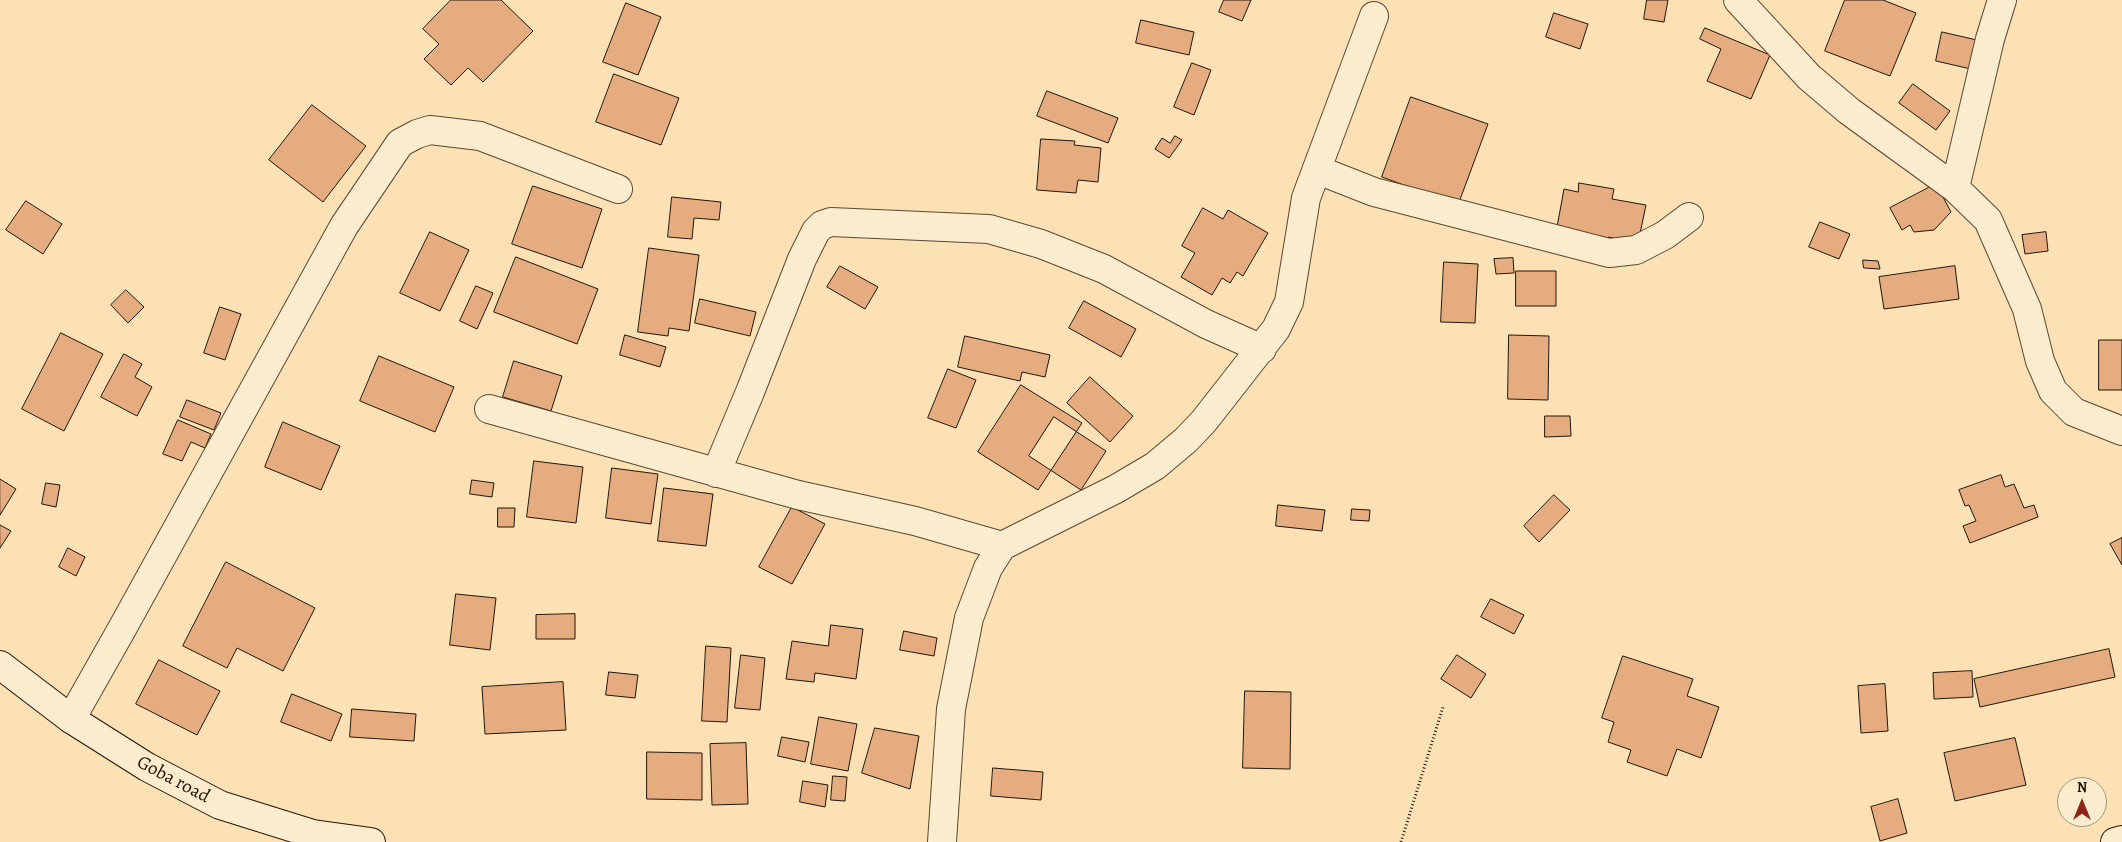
<!DOCTYPE html>
<style>
body{margin:0}
#map{position:relative;width:2122px;height:842px;overflow:hidden;background:#fbe1b3;font-family:Alegreya,serif}
canvas{display:block}
.north{position:absolute;left:2057px;top:777px;width:50px;height:50px;box-sizing:border-box;background:#fcecce;border:1px solid #a59680;border-radius:50%;rotate:0deg;font-size:14px;font-weight:700;line-height:20px;text-align:center;color:#23150a}
.north::after{content:'';display:block;margin:auto;width:18px;height:22px;background:#8f2418;clip-path:polygon(50% 0,100% 100%,50% 72%,0 100%)}
</style>
<div id="map">
<canvas width="2122" height="842"></canvas>
<div class="north">N</div>
</div>
<script>
const ctx = document.querySelector('canvas').getContext('2d');
ctx.lineJoin = 'round';
function fillPath(path, color) { ctx.fillStyle = color; ctx.fill(path, 'evenodd'); }
function stroke(path, color, width, dash) { ctx.strokeStyle = color; ctx.lineWidth = width; ctx.lineCap = dash ? 'butt' : 'round'; ctx.setLineDash(dash || []); ctx.stroke(path); }
function write(font, color, halo, rows, align = 'center') {
  ctx.font = font + ' Alegreya,serif'; ctx.lineWidth = 4; ctx.setLineDash([]); ctx.textBaseline = 'middle'; ctx.strokeStyle = halo; ctx.fillStyle = color; for (const [text, x, y, turn = 0] of rows) {
    ctx.save(); ctx.translate(x, y); ctx.rotate((+turn || 0) * Math.PI / 180); ctx.textAlign = isNaN(turn) ? turn : align; if (halo) ctx.strokeText(text, 0, 0); ctx.fillText(text, 0, 0); ctx.restore();
  }
}
const building = new Path2D(`
 M451,0H501L533,31L483,82L468,68L451,85L424,59L439,44L423,29Z
 M1224,0H1251L1242,21L1219,12Z
 M1647,0H1668L1664,22L1644,19Z
 M1845,0H1883L1916,13L1890,76L1825,51Z
 M626,3L661,17L638,75L603,62Z
 M1554,13L1588,24L1580,49L1546,37Z
 M1141,20L1194,32L1189,55L1136,43Z
 M1705,28L1770,55L1751,99L1707,81L1721,49L1700,39Z
 M1942,32L1977,40L1971,69L1936,61Z
 M1192,63L1211,70L1194,115L1174,107Z
 M614,74L679,98L661,145L596,122Z
 M1913,84L1950,111L1936,130L1899,103Z
 M1047,91L1118,118L1108,143L1037,116Z
 M1411,97L1488,124L1458,205L1382,177Z
 M312,105L366,146L323,202L269,160Z
 M1175,136L1182,140L1169,158L1155,149L1162,138L1170,143Z
 M1041,139L1075,141L1074,145L1101,148L1098,182L1078,180L1076,193L1037,190Z
 M1579,183L1614,189L1612,199L1646,205L1638,243L1608,237L1607,245L1557,227L1564,189L1578,192Z
 M1936,184L1951,212L1934,230L1914,232L1910,225L1902,230L1890,208Z
 M533,186L602,209L582,268L512,244Z
 M672,197L721,202L719,220L694,218L692,239L668,237Z
 M26,201L62,224L43,254L6,230Z
 M1203,208L1223,219L1228,210L1268,233L1243,276L1237,272L1230,283L1222,278L1212,295L1181,277L1195,253L1182,246Z
 M1820,222L1850,234L1839,259L1809,247Z
 M430,232L469,250L440,311L400,293Z
 M2046,232L2048,251L2025,254L2022,235Z
 M649,248L699,255L689,331L669,328L668,336L638,332Z
 M516,257L598,289L577,344L494,312Z
 M1513,258L1514,273L1496,274L1494,259Z
 M1863,260L1878,261L1880,269L1864,268Z
 M1444,262L1478,264L1475,323L1441,322Z
 M840,266L878,287L865,309L827,287Z
 M1955,266L1959,299L1884,309L1879,277Z
 M1516,271H1556V306H1516Z
 M476,286L493,293L477,329L460,321Z
 M126,290L144,307L128,323L111,305Z
 M700,299L756,312L750,336L695,323Z
 M1084,301L1136,329L1121,357L1069,328Z
 M220,307L241,314L225,360L204,353Z
 M61,333L103,354L64,431L22,409Z
 M625,335L666,347L660,367L620,355Z
 M1509,335L1549,336L1548,400L1508,399Z
 M965,336L1050,355L1045,377L1022,372L1020,381L958,367Z
 M2099,340H2122V390H2099Z
 M124,354L142,364L135,377L152,387L137,416L101,397Z
 M379,356L454,387L435,432L360,401Z
 M514,361L562,376L551,411L503,397Z
 M948,369L976,380L956,428L928,418Z
 M1090,377L1133,416L1110,442L1067,403Z
 M1021,385L1082,423L1038,490L978,452Z
 M187,400L221,413L214,430L180,417Z
 M1545,416H1570L1571,436L1545,437Z
 M1054,417L1106,451L1081,490L1029,456Z
 M178,420L211,434L205,448L191,442L182,461L163,454Z
 M283,422L340,446L321,490L265,467Z
 M534,461L583,467L576,523L527,517Z
 M612,468L658,474L651,524L606,518Z
 M2001,475L2005,487L2014,484L2024,508L2034,505L2038,517L1970,543L1963,526L1976,521L1969,505L1965,506L1959,490Z
 M0,479L16,489L0,515Z
 M472,480L494,483L492,497L470,494Z
 M46,483L60,485L56,507L42,504Z
 M664,488L713,494L706,546L658,541Z
 M1554,495L1570,510L1539,542L1524,526Z
 M1278,505L1325,510L1322,531L1276,526Z
 M792,507L825,524L792,584L759,567Z
 M498,508H515L514,527H498Z
 M1352,509L1370,510L1369,521L1351,520Z
 M0,525L11,531L0,548Z
 M2122,538V565L2110,544Z
 M68,548L85,557L76,576L59,567Z
 M226,562L315,608L283,671L237,648L227,668L183,646Z
 M456,594L496,598L490,650L450,645Z
 M1491,599L1524,615L1514,634L1481,617Z
 M575,614V639H536V615Z
 M831,625L863,629L856,679L815,673L814,682L786,679L792,641L828,646Z
 M904,631L937,638L934,656L900,650Z
 M706,646L731,648L727,722L702,721Z
 M2109,649L2115,677L1980,707L1974,679Z
 M741,655L765,658L760,710L735,708Z
 M1457,655L1486,674L1471,698L1441,679Z
 M1623,656L1693,679L1687,696L1719,707L1701,758L1677,749L1667,776L1627,762L1631,750L1608,742L1614,722L1602,718Z
 M159,660L220,691L197,735L136,704Z
 M1972,671L1973,697L1934,699L1933,673Z
 M609,672L638,675L635,698L606,695Z
 M563,682L566,730L485,734L482,687Z
 M1885,684L1888,731L1861,733L1858,686Z
 M1245,691L1291,692L1290,769L1243,768Z
 M292,694L342,714L331,741L281,722Z
 M352,709L416,714L414,741L350,737Z
 M819,717L857,724L848,771L811,764Z
 M875,728L919,736L910,789L862,773Z
 M782,737L809,742L805,762L778,756Z
 M2015,738L2026,785L1955,801L1944,753Z
 M746,743L748,804L712,805L710,744Z
 M647,752L702,753V800L647,799Z
 M993,768L1043,772L1041,800L991,796Z
 M833,776L847,777L845,801L831,800Z
 M803,781L828,785L825,807L800,802Z
 M1898,799L1907,833L1880,841L1871,807Z`);
fillPath(building, '#e4ac7f');
stroke(building, '#23150a', 1);
const street = new Path2D(`
 M1738,0L1809,77L1849,111L1955,188L1988,220L2027,309L2040,361L2053,391L2074,412L2122,431
 M1318,170L1374,192L1609,253L1636,250L1665,235L1689,217
 M1955,188L1990,39L2002,0
 M489,409L798,495L915,521L1002,546
 M716,473L750,392L802,259L816,231L822,225L831,222L989,229L1041,244L1104,269L1206,324L1262,349
 M71,719L123,627L344,226L400,143L417,134L430,130L480,136L618,189
 M942,842L951,709L969,618L988,568L1002,546L1116,489L1155,466L1186,440L1204,421L1276,329L1289,302L1306,198L1374,16`);
const secondary = new Path2D(`
 M0,665L71,719L147,767L220,805L313,834L371,842
 M2115,842L2122,840`);
stroke(street, '#594834', 30);
stroke(secondary, '#23150a', 30);
stroke(new Path2D(`
 M1401,842L1443,707`), '#23150a', 3, [1, 2.5]);
stroke(street, '#fcecce', 28);
stroke(secondary, '#fcecce', 28);
write('19px', '#23150a', '#fcecce', [
 ["Goba road",173,780,28]
]);
</script>
